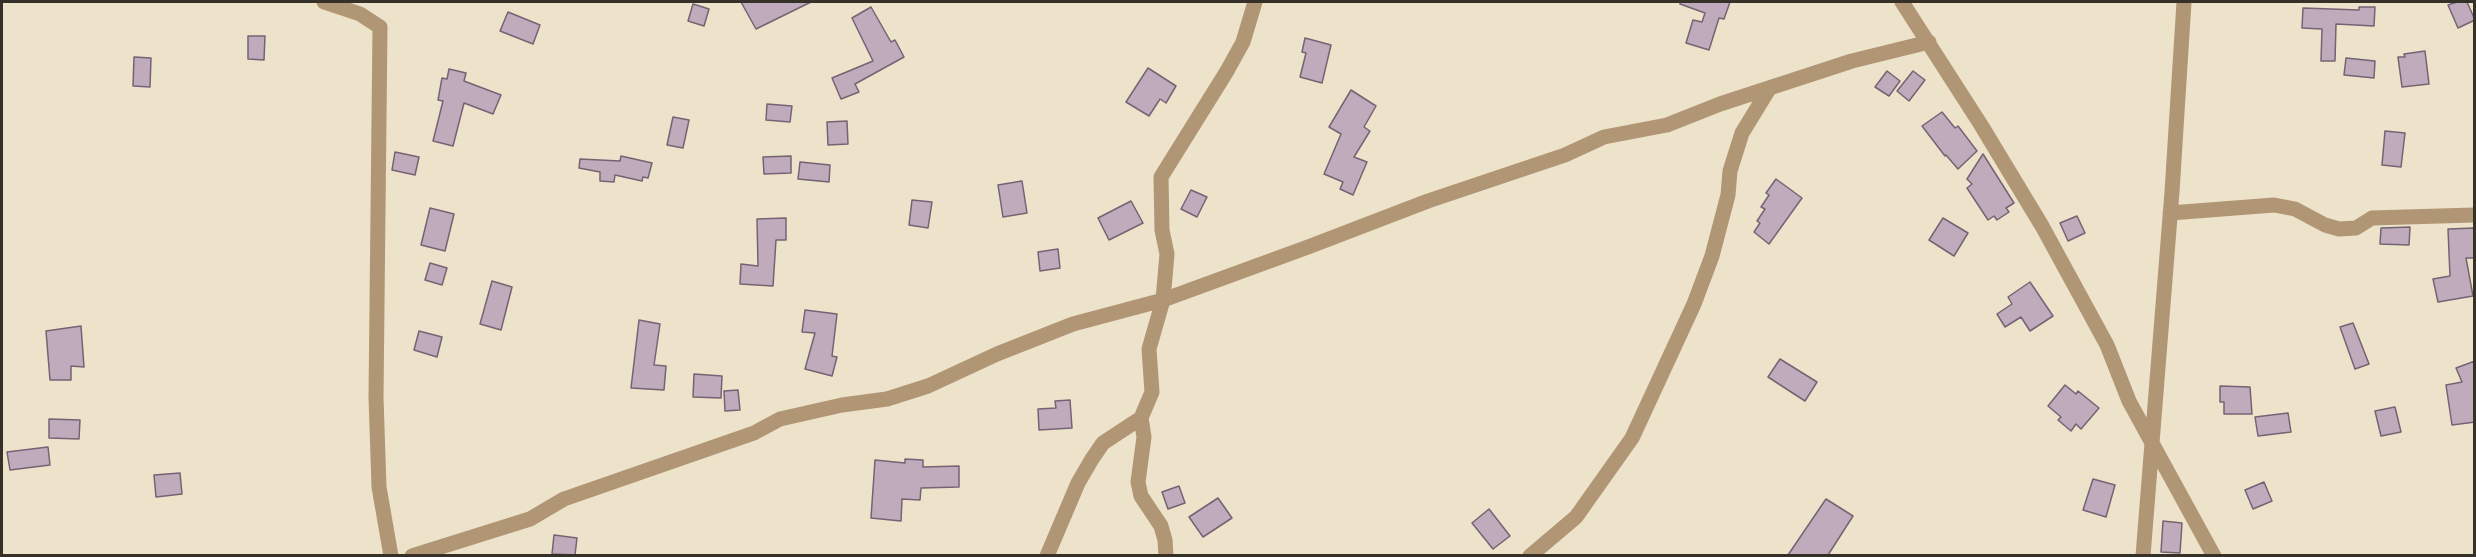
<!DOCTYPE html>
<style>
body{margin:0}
#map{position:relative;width:2476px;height:557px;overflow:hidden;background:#ede2ca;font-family:"Varela Round",sans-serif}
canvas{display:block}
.frame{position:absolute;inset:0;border:3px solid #353128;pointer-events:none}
</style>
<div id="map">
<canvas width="2476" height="557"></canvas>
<div class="frame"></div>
</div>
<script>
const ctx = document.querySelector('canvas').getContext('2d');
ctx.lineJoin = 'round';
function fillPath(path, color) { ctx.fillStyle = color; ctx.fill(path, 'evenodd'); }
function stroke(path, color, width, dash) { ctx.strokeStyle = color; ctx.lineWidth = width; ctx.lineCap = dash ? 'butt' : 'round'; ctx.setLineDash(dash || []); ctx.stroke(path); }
const building = new Path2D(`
 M741,2H811L756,29Z
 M1680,2H1730L1724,19L1719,18L1709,50L1686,43L1693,20L1702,22L1705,13L1680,4Z
 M2457,2H2467L2475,20L2458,28L2448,5Z
 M693,4L709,9L704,26L688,21Z
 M871,7L891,42L895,40L904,57L855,84L859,92L841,99L832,78L873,61L852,18Z
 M2359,7H2375L2374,26L2336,24L2335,61H2321L2322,29L2302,28L2303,8L2359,10Z
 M508,12L540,25L533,44L500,31Z
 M248,36H265L264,60L248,59Z
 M1305,38L1331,45L1322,83L1300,77L1306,53L1302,52Z
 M2425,51L2429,84L2402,87L2398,57H2405L2404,54Z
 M134,57L151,58L150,87L133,86Z
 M2346,58L2375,61L2374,78L2344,75Z
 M1148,68L1176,86L1166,103L1160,99L1149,116L1126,102Z
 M449,69L466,73L464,81L501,95L493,114L464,103L453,146L433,141L443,101L438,100L442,78L447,79Z
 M1887,71L1900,81L1889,96L1875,87Z
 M1913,71L1925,80L1909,101L1897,91Z
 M1351,90L1376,106L1364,127L1370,131L1354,157L1367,162L1353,195L1340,189L1343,182L1324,174L1341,134L1329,127Z
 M767,104L792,106L790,122L766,120Z
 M1942,112L1955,128L1958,126L1977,151L1958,169L1946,155L1945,156L1922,126Z
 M673,117L689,120L683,148L667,145Z
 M847,121L848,144L828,145L827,122Z
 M2385,131L2405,133L2401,167L2382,165Z
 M395,152L419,157L415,175L392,170Z
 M1983,154L2014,203L2006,208L2009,212L1997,220L1994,216L1988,220L1967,188L1972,184L1967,179Z
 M621,156L652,163L648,178L643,177L642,181L615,175L614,182L600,181V172L579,168L580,159L620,161Z
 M791,156V173L764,174L763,157Z
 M800,162L830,165L829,182L798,179Z
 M1776,179L1802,198L1769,244L1754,232L1760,223L1757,221L1765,209L1761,207L1769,195L1766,193Z
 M1022,181L1027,213L1003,217L998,185Z
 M1191,190L1207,197L1197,217L1181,209Z
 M912,200L932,202L928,228L909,225Z
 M1131,201L1143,223L1109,240L1098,218Z
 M430,208L454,214L445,251L421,245Z
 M2077,216L2085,233L2068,241L2060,223Z
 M786,218V240H776L773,286L740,284L741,264L758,266L757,219Z
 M1943,218L1968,233L1954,256L1929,240Z
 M2410,227L2409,245L2380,244L2381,228Z
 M2474,228L2475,258H2466L2473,296L2438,302L2433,279L2450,276L2448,229Z
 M1058,249L1060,268L1040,271L1038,252Z
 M430,263L447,268L442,285L425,280Z
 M492,281L512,287L501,330L480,324Z
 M2030,282L2053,316L2030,331L2021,317L2005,327L1997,314L2012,304L2008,297Z
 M805,310L837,314L832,356L837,357L832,376L805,369L815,333L802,332Z
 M639,320L660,324L654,365L666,366L664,390L631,388Z
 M2353,323L2369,364L2355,369L2340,327Z
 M81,326L84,367L71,366V380H50L46,331Z
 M419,331L442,337L437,357L414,350Z
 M1780,359L1817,382L1805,401L1768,377Z
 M2475,361V422L2452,425L2446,385L2462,382L2456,368Z
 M694,374L722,376L721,398L693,397Z
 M2065,385L2076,394L2078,391L2099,408L2081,429L2076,424L2071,431L2058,420L2061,417L2048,406Z
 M2220,386L2250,387L2252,414H2224V402H2220Z
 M738,390L740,410L725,411L724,391Z
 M1070,400L1072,428L1039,430L1038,409L1056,408L1055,401Z
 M2395,407L2401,432L2381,436L2375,411Z
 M2288,413L2291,432L2258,436L2255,417Z
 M49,419L80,420L79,439L49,438Z
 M48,447L50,465L10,470L7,452Z
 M905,459L923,460V467L959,466V487L921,488L920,500L902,499L901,521L871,518L875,460L905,463Z
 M180,473L182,494L156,497L154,475Z
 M2093,479L2115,485L2106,517L2083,510Z
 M2264,482L2272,501L2253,509L2245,490Z
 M1179,486L1185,503L1168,509L1162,492Z
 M1218,498L1232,518L1203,537L1189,517Z
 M1826,499L1853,516L1828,555H1788Z
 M1489,509L1510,536L1493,549L1472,523Z
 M2163,521L2182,523L2180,553L2161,552Z
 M554,535L577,538L575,555L552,554Z`);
fillPath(building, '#bfabbc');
stroke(building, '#756373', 1.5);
stroke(new Path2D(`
 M324,2L360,14L380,27L376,397L379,487L391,556
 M1902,2L1981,125L2042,226L2107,345L2129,401L2214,556
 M2170,213L2274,205L2295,209L2325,225L2339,229L2356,228L2372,218L2474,215
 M1141,418L1144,437L1138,482L1141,496L1161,526L1165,540L1166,556
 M412,556L530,519L564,499L754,433L780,419L842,405L887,399L928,386L997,354L1073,324L1163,300L1308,247L1428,201L1565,155L1604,137L1667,125L1720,104L1852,61L1929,42
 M1047,556L1078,483L1092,459L1103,443L1141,418L1152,392L1149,349L1163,300L1167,254L1162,230L1161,177L1227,71L1243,42L1255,2
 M1530,556L1576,517L1632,438L1694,304L1712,256L1728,195L1730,171L1742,133L1769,89
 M2143,556L2172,192L2184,2`), '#b09674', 15);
</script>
